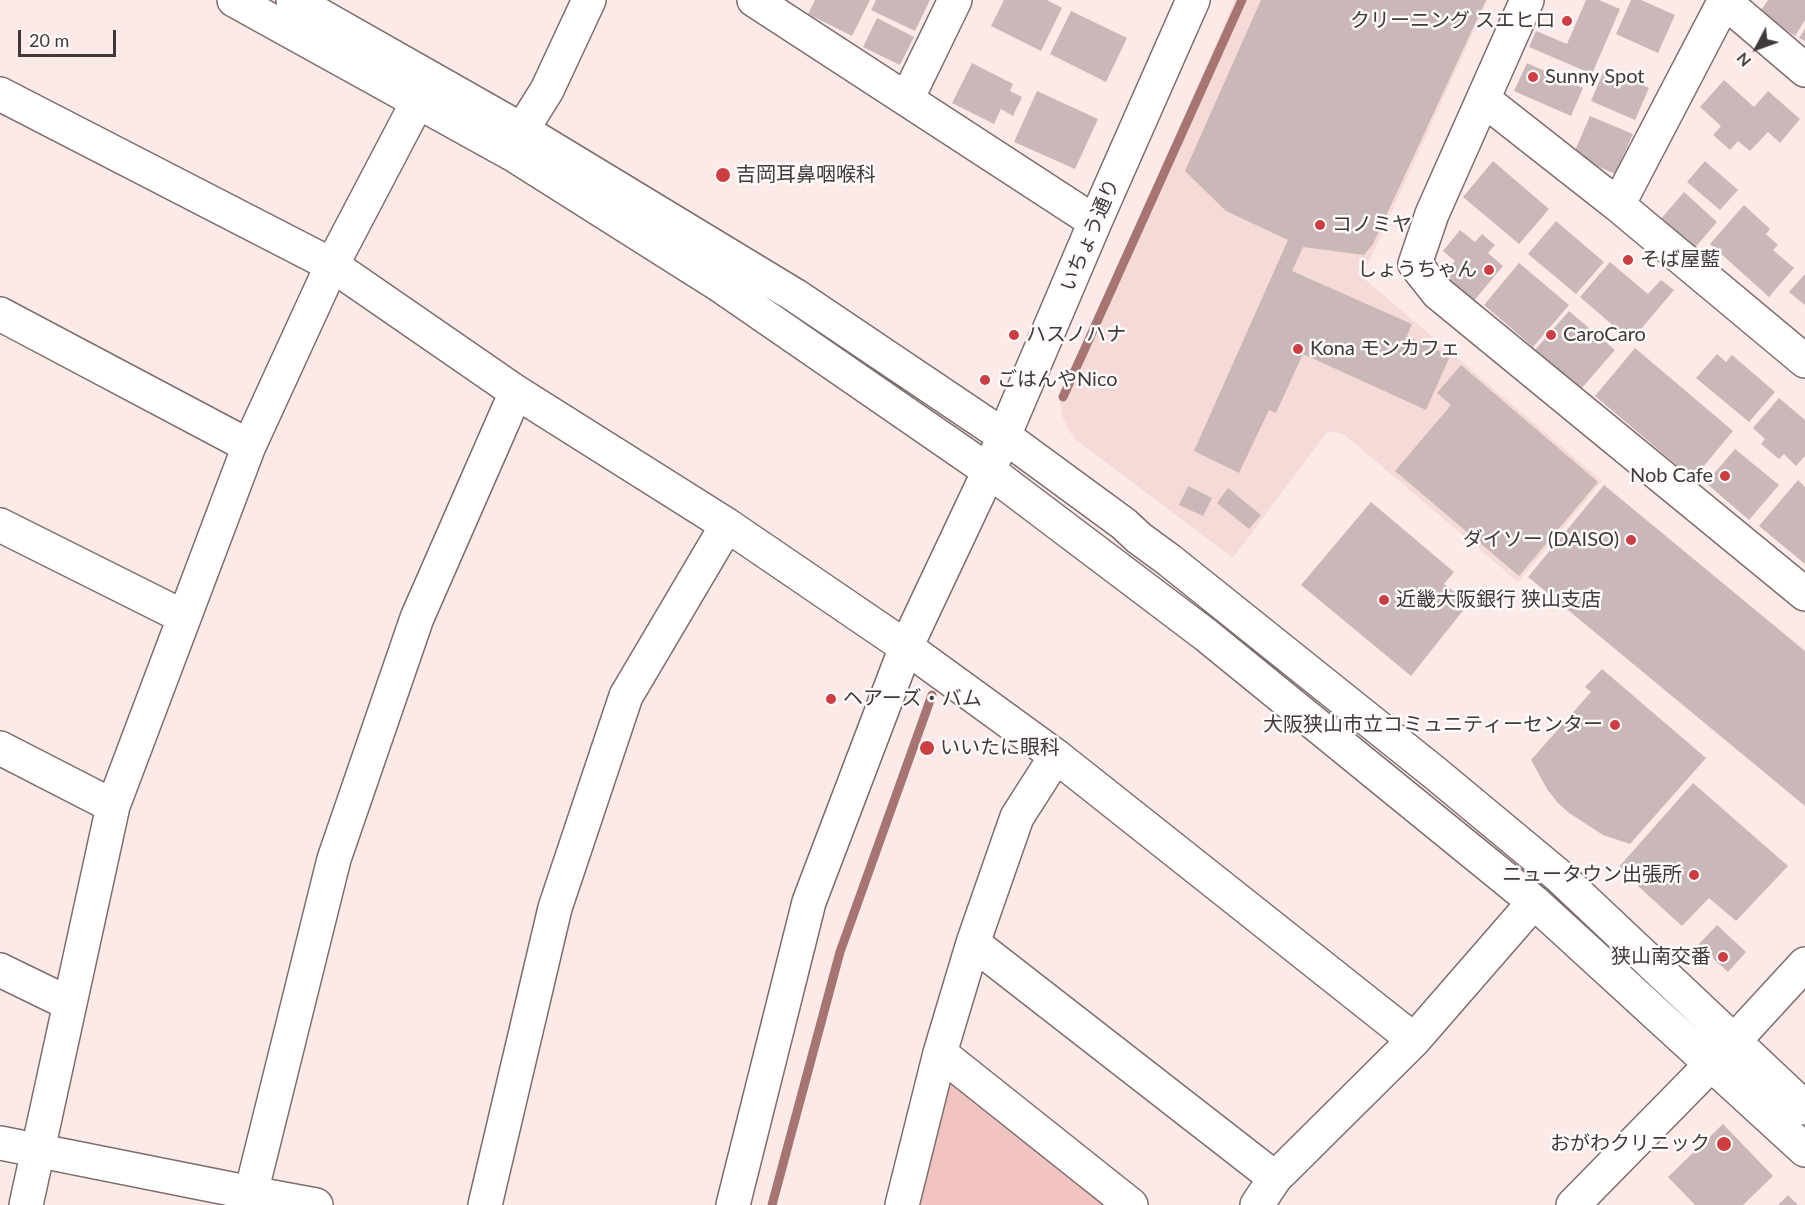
<!DOCTYPE html>
<meta charset="utf-8">
<style>
body{margin:0}
#map{position:relative;width:1805px;height:1205px;overflow:hidden;background:#fceae8;font-family:Lato,sans-serif}
canvas{display:block}
.north{position:absolute;left:1727px;top:18px;width:60px;height:60px;-webkit-text-stroke:4px #fffbfb;paint-order:stroke;rotate:229deg;font-size:16px;font-weight:700;line-height:24px;text-align:center;color:#403939}
.north::after{content:'';display:block;margin:auto;width:21px;height:27px;background:#403939;clip-path:polygon(50% 0,100% 100%,50% 72%,0 100%)}
.scale{position:absolute;left:18px;top:30px;width:98px;height:27px;box-sizing:border-box;border:3px solid #403939;border-top:0;padding-left:8px;font-size:18px;line-height:21px;white-space:nowrap;color:#403939;-webkit-text-stroke:4px #fffbfb;paint-order:stroke}
</style>
<div id="map">
<canvas width="1805" height="1205"></canvas>
<div class="north">N</div>
<div class="scale">20 m</div>
</div>
<script>
const ctx = document.querySelector('canvas').getContext('2d');
ctx.lineJoin = 'round';
function fillPath(path, color) { ctx.fillStyle = color; ctx.fill(path, 'evenodd'); }
function stroke(path, color, width, dash) { ctx.strokeStyle = color; ctx.lineWidth = width; ctx.lineCap = dash ? 'butt' : 'round'; ctx.setLineDash(dash || []); ctx.stroke(path); }
function write(font, color, halo, rows, align = 'center') {
  ctx.font = font + ' Lato,"Noto Sans JP",sans-serif'; ctx.lineWidth = 5; ctx.setLineDash([]); ctx.textBaseline = 'middle'; ctx.strokeStyle = halo; ctx.fillStyle = color; for (const [text, x, y, turn = 0] of rows) {
    ctx.save(); ctx.translate(x, y); ctx.rotate((+turn || 0) * Math.PI / 180); ctx.textAlign = isNaN(turn) ? turn : align; if (halo) ctx.strokeText(text, 0, 0); ctx.fillText(text, 0, 0); ctx.restore();
  }
}
fillPath(new Path2D(`
 M1235,0H1488L1362,277L1602,481L1518,582L1345,435L1328,431L1233,558L1075,439L1068,429L1062,415L1060,400Z`), '#f5dad8');
fillPath(new Path2D(`
 M949,1067L1124,1205H919Z`), '#f1c4c1');
stroke(new Path2D(`
 M1063,397L1242,0
 M772,1205L840,952L932,695`), '#a67572', 9);
fillPath(new Path2D(`
 M815,0H870L852,36L808,14Z
 M876,0H930L915,31L871,10Z
 M1004,0H1047L1062,8L1041,51L991,26Z
 M1261,0H1486L1373,244L1364,255L1303,247L1292,271L1412,324L1407,336L1450,356L1426,410L1303,354L1276,413L1269,410L1239,473L1194,451L1288,240L1226,211L1185,171Z
 M1586,0H1599L1620,9L1592,74L1529,47L1536,31L1567,44Z
 M1631,0H1641L1675,15L1658,53L1616,34Z
 M1768,0H1805V20L1795,36L1759,13Z
 M1071,11L1127,38L1106,82L1050,54Z
 M877,18L914,37L900,65L863,47Z
 M1805,29V41L1799,38Z
 M972,63L1013,84L1010,91L1022,97L1013,116L1001,109L994,124L952,103Z
 M1527,63L1583,88L1571,116L1514,91Z
 M1605,68L1649,88L1635,120L1591,101Z
 M1724,80L1754,107L1768,91L1800,119L1780,143L1768,132L1750,151L1738,141L1730,150L1713,135L1721,126L1700,107Z
 M1037,91L1098,119L1075,169L1014,142Z
 M1590,116L1633,134L1615,174L1573,155Z
 M1493,161L1549,209L1519,244L1463,197Z
 M1705,161L1738,190L1720,210L1687,182Z
 M1684,192L1717,222L1693,250L1660,220Z
 M1744,205L1770,229L1766,234L1778,245L1773,250L1794,268L1769,297L1710,244Z
 M1556,221L1604,262L1576,294L1528,254Z
 M1460,230L1475,242L1482,234L1495,245L1488,253L1503,266L1472,303L1441,277L1455,261L1443,251Z
 M1610,262L1648,294L1661,280L1674,290L1631,341L1580,297Z
 M1519,263L1569,305L1533,347L1484,305Z
 M1805,274V305L1789,292Z
 M1569,311L1615,350L1581,389L1535,350Z
 M1635,348L1733,431L1693,479L1595,396Z
 M1717,354L1726,362L1732,355L1775,392L1749,422L1696,378Z
 M1461,365L1598,482L1519,576L1395,471L1451,405L1437,393Z
 M1779,398L1805,420V456L1796,466L1784,454L1779,459L1761,444L1765,439L1753,428Z
 M1735,449L1779,485L1749,520L1706,483Z
 M1798,480L1805,487V564L1759,526Z
 M1604,485L1805,651V806L1528,577Z
 M1188,486L1212,498L1203,516L1179,505Z
 M1228,488L1261,515L1249,529L1217,503Z
 M1371,502L1454,572L1444,584L1469,603L1411,676L1301,585Z
 M1602,669L1706,758L1630,844L1603,835L1569,813L1557,802L1547,789L1531,760L1591,692L1585,687Z
 M1693,783L1788,866L1736,921L1709,898L1682,926L1618,868Z
 M1717,925L1746,952L1728,972L1698,945Z
 M1723,1124L1773,1176L1743,1205H1695L1668,1177Z
 M1788,1195L1798,1205H1778Z`), '#c9b8b7');
const minor = new Path2D(`
 M234,0L514,155L718,284L989,471L1206,635L1534,902L1805,1150
 M293,0L522,130L796,296L1004,436L1124,524L1139,538L1169,560L1435,773L1559,876L1805,1108
 M754,0L1095,222
 M1527,0L1432,214L1415,264L1438,293L1805,594
 M1724,1L1805,70
 M0,94L332,265L516,392L727,525L906,647L1056,756L1414,1040
 M907,99L955,0
 M1483,99L1618,205L1805,361
 M522,130L547,90L589,0
 M1618,205L1725,0
 M0,314L249,446
 M0,525L184,617
 M0,748L113,806
 M973,943L1275,1178
 M0,970L70,1004
 M940,1053L1131,1205
 M0,1143L251,1193
 M26,1205L113,806L249,446L332,265L418,101
 M316,1205L251,1193L334,859L417,618L516,392
 M485,1205L555,908L626,696L727,525
 M733,1205L809,902L906,647L989,471L1095,222L1193,0
 M902,1205L940,1053L973,943L1017,817L1056,756
 M1257,1205L1275,1178L1414,1040L1534,902
 M1573,1205L1735,1040L1805,964`);
stroke(minor, '#7d6d6c', 36);
stroke(minor, '#fff', 33);
for (const [x, y, r, color] of [
 [1567,21,6,"#cd3e43"],
 [1533,77,6,"#cd3e43"],
 [723,175,8,"#cd3e43"],
 [1320,225,6,"#cd3e43"],
 [1628,260,6,"#cd3e43"],
 [1489,270,6,"#cd3e43"],
 [1014,335,6,"#cd3e43"],
 [1551,335,6,"#cd3e43"],
 [1298,349,6,"#cd3e43"],
 [985,380,6,"#cd3e43"],
 [1725,476,6,"#cd3e43"],
 [1631,540,6,"#cd3e43"],
 [1384,600,6,"#cd3e43"],
 [831,699,6,"#cd3e43"],
 [1615,725,6,"#cd3e43"],
 [927,748,8,"#cd3e43"],
 [1694,875,6,"#cd3e43"],
 [1723,957,6,"#cd3e43"],
 [1724,1144,8,"#cd3e43"]
]) { const dot = new Path2D(); dot.arc(x, y, r, 0, 2 * Math.PI); ctx.fillStyle = color; ctx.fill(dot); stroke(dot, '#fffbfb', 2); }
write('20px', '#403939', '#fffbfb', [
 ["クリーニング スエヒロ",1555,21,"right"],
 ["Sunny Spot",1545,77],
 ["吉岡耳鼻咽喉科",736,175],
 ["コノミヤ",1332,225],
 ["そば屋藍",1640,260],
 ["しょうちゃん",1477,270,"right"],
 ["ハスノハナ",1026,335],
 ["CaroCaro",1563,335],
 ["Kona モンカフェ",1310,349],
 ["ごはんやNico",997,380],
 ["Nob Cafe",1713,476,"right"],
 ["ダイソー (DAISO)",1619,540,"right"],
 ["近畿大阪銀行 狭山支店",1396,600],
 ["ヘアーズ・バム",843,699],
 ["大阪狭山市立コミュニティーセンター",1603,725,"right"],
 ["いいたに眼科",940,748],
 ["ニュータウン出張所",1682,875,"right"],
 ["狭山南交番",1711,957,"right"],
 ["おがわクリニック",1710,1144,"right"]
], 'left');
write('20px', '#403939', '#fffbfb', [
 ["いちょう通り",1090,235,-67]
]);
</script>
